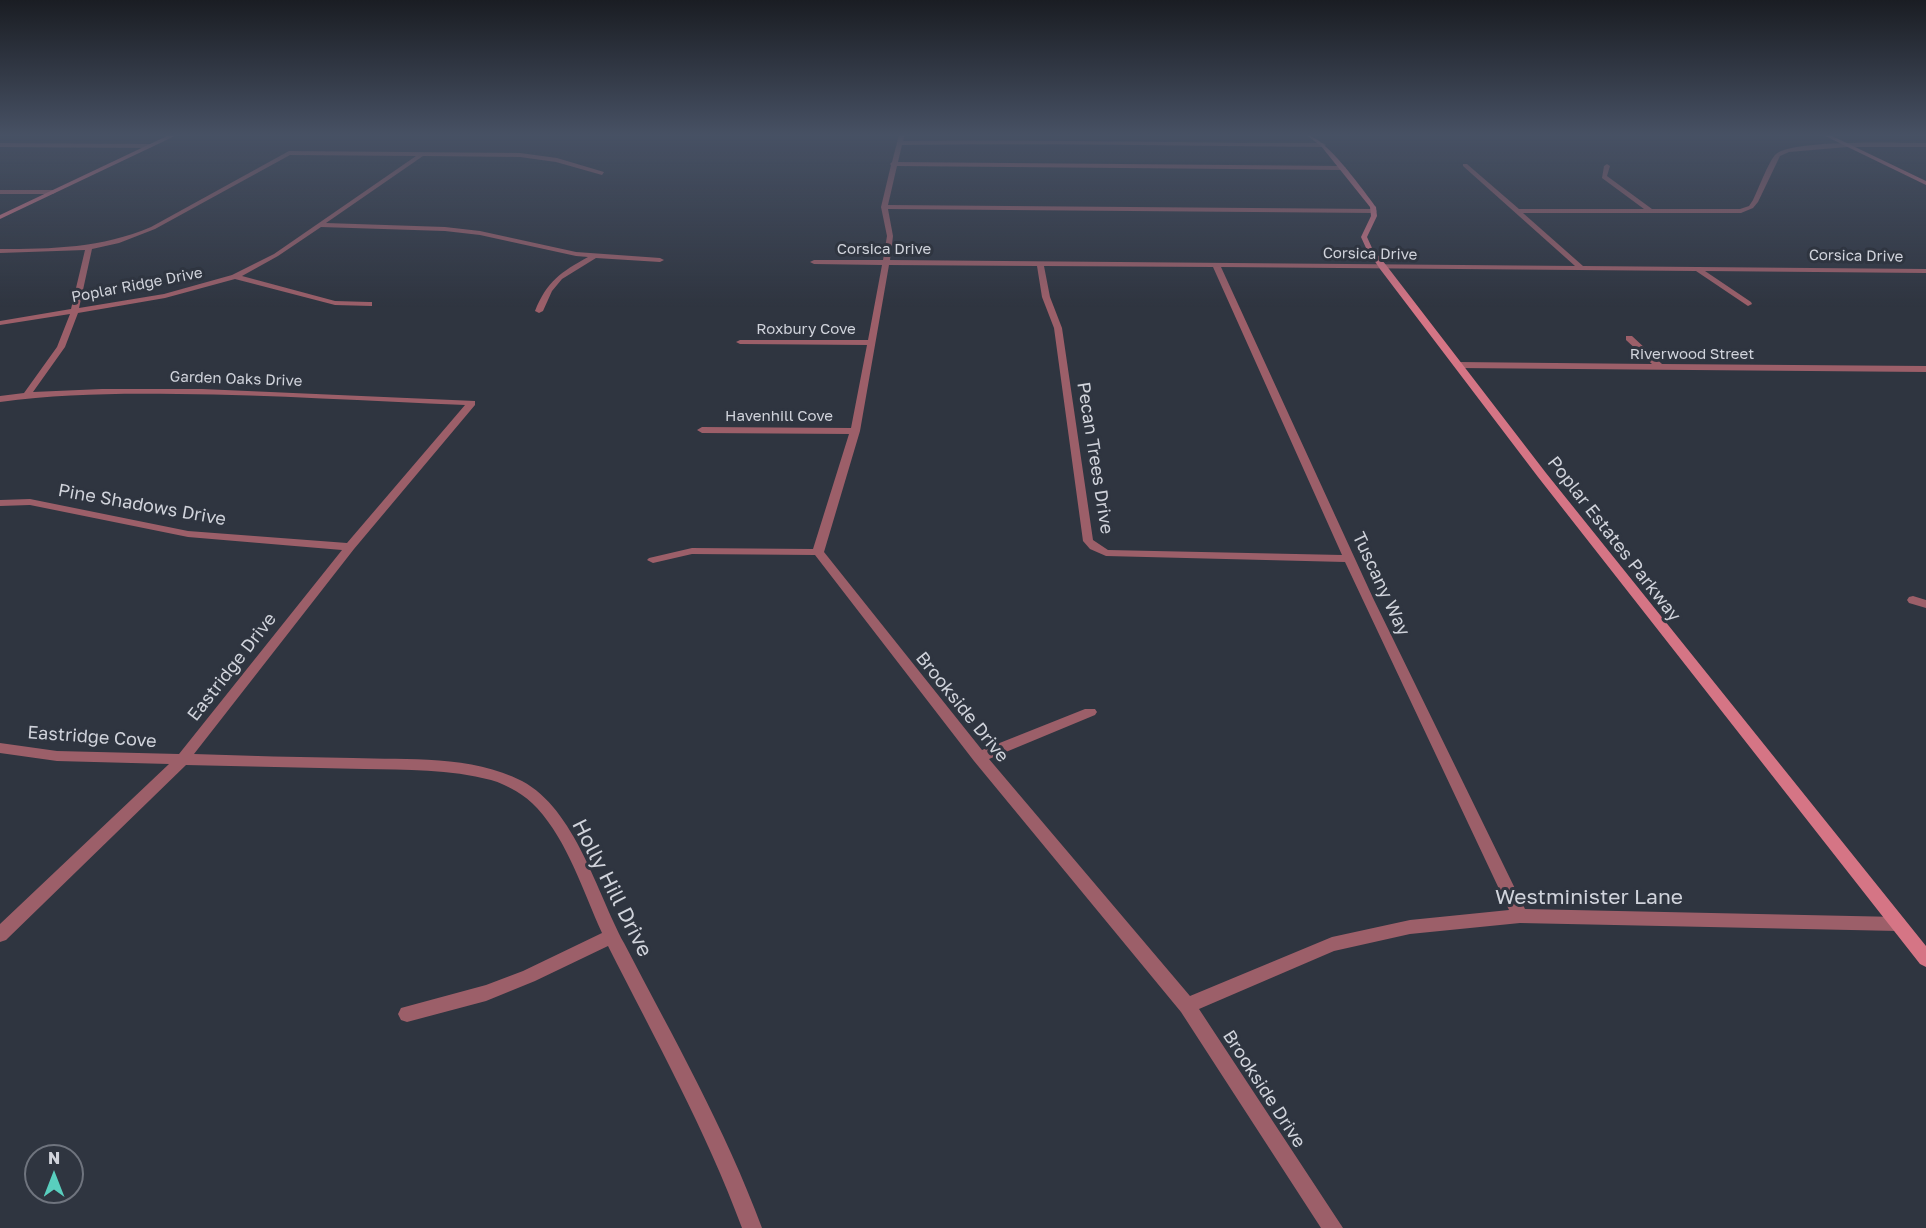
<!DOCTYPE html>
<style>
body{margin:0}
#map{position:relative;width:1926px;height:1228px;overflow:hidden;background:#2f3540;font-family:"Golos Text",sans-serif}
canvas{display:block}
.north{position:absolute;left:24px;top:1144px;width:60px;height:60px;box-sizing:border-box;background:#2f3540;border:2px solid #6f747e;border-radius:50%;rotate:0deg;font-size:16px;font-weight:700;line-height:24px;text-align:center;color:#d0d3db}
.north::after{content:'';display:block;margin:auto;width:21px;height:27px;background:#59cebe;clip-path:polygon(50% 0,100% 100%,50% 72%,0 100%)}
</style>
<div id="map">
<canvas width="1926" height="1228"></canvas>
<div class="north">N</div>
</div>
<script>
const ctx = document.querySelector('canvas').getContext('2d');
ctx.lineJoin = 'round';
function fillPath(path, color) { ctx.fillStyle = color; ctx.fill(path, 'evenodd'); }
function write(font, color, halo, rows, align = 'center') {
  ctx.font = font + ' "Golos Text",sans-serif'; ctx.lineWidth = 6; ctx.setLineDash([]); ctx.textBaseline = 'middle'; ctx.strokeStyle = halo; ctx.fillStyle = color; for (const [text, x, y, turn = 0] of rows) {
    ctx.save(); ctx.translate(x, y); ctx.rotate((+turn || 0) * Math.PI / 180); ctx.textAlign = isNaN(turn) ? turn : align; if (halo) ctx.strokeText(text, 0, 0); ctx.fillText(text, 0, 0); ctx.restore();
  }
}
fillPath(new Path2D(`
 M899,135H905L903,141C1043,139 1183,143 1323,143L1326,145L1323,147C1183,146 1043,143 902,145L898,162L1343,166L1346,168L1343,170L897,166L888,205L1374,209L1377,211L1374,213L888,209L893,236L890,260L1575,266L1463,166V164H1467L1519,209H1644L1602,178L1604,166L1607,164L1610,166L1607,176L1652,209H1740L1749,206L1753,200C1758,190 1768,163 1775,155C1790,139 1901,143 1926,143V147H1847L1789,152L1780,156L1758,202L1753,208L1741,213H1523L1583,266L1926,269V273L1705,271L1751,302L1752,304L1748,306L1696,271L1221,267L1373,598L1525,909L1898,917L1904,919L1906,924L1904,929L1898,931L1520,923L1410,934L1334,951L1199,1009L1343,1228H1321L1181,1012L974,761L815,555L692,554L653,563L647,560L649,558L692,548L813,549L849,434L702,433L697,430L702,427L851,428L867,345L740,344L736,342L740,340H868L882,265L814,264L810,262L814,260H883L887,236L881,207L891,165L890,164L892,162ZM889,265L1037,266L1042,297L1054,328L1083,541L1090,549L1106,556L1345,562L1509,910L1410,920L1332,937L1190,996L989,759L1095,715L1097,712L1095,709H1085L982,750L824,552L860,431ZM1044,266L1213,267L1342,555L1108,550L1093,540L1062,328L1050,297Z
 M0,143L150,144L153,146L150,148L0,147Z
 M289,151L520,153L557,158L604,172L602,175L556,162L520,157L423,156L326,223L445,227L480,231L576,252L660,258L664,260L660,262L596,258L562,279L552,291L543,311L539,313L535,311C547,281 561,272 588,257L576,256L480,235L445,231L321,227L278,256L242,276L335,301L369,302H372V306L335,305L235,279L165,298L78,313L65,347L33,392L102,389H202L475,401V405L354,549L194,754C247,756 300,757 353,758C407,760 472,755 522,781C575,809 597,893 624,943C673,1037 725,1128 762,1228H742C706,1130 655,1039 608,946L535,981L486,1001L407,1022L401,1020L398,1014L401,1008L486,985L523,971L602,933C583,891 568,842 537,808C525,795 508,785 491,780C450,769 406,770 364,769C305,768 245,766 186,765L6,940L0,942V924L169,764L57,761L0,753V743L57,751L179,754L342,550L188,537L30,505L0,506V500L30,499L188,531L347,543L465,405C369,401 274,395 178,394C118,393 59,394 0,402V396L24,393L57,347L70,314L0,325V321L71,309L85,250L0,253V249C52,249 102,248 151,227ZM290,155L416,156L274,254L232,275L164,294L79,308L92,249L119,243L155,229Z
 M0,190H53L56,192L53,194H0Z
 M1626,336H1632L1662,364L1926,366V372L1458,368L1454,365L1458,362L1652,364L1626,340Z
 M1913,596L1926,600V608L1909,603L1907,600L1909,597Z`), '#9c5f69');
fillPath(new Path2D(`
 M169,135H177L0,219V215Z
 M1306,135C1324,135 1364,191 1376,207L1377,216L1367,237L1372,248L1386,265L1546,473L1926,946V967L1920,964L1538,477L1380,269L1366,248L1361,237L1371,216L1370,207L1321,146Z
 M1823,135H1830L1926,181V185Z`), '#d57585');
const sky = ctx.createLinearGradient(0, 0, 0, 307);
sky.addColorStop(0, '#1a1d23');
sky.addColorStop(0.44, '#475164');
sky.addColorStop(1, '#47516400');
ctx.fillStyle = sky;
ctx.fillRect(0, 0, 1926, 307);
write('15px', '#d0d3db', '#2f3540', [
 ["Corsica Drive",884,249],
 ["Corsica Drive",1370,254,1],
 ["Corsica Drive",1856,256,1],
 ["Poplar Ridge Drive",137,285,-11],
 ["Roxbury Cove",806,329],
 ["Riverwood Street",1692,354],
 ["Garden Oaks Drive",236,379,2],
 ["Havenhill Cove",779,416]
]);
write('18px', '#d0d3db', '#2f3540', [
 ["Pecan Trees Drive",1095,458,81],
 ["Pine Shadows Drive",142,505,10],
 ["Poplar Estates Parkway",1614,539,52],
 ["Tuscany Way",1381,584,65],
 ["Eastridge Drive",232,667,-52],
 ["Brookside Drive",962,707,51],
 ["Eastridge Cove",92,737,4],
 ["Brookside Drive",1264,1089,57]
]);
write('21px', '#d0d3db', '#2f3540', [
 ["Holly Hill Drive",612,888,63],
 ["Westminister Lane",1589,897]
]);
</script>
